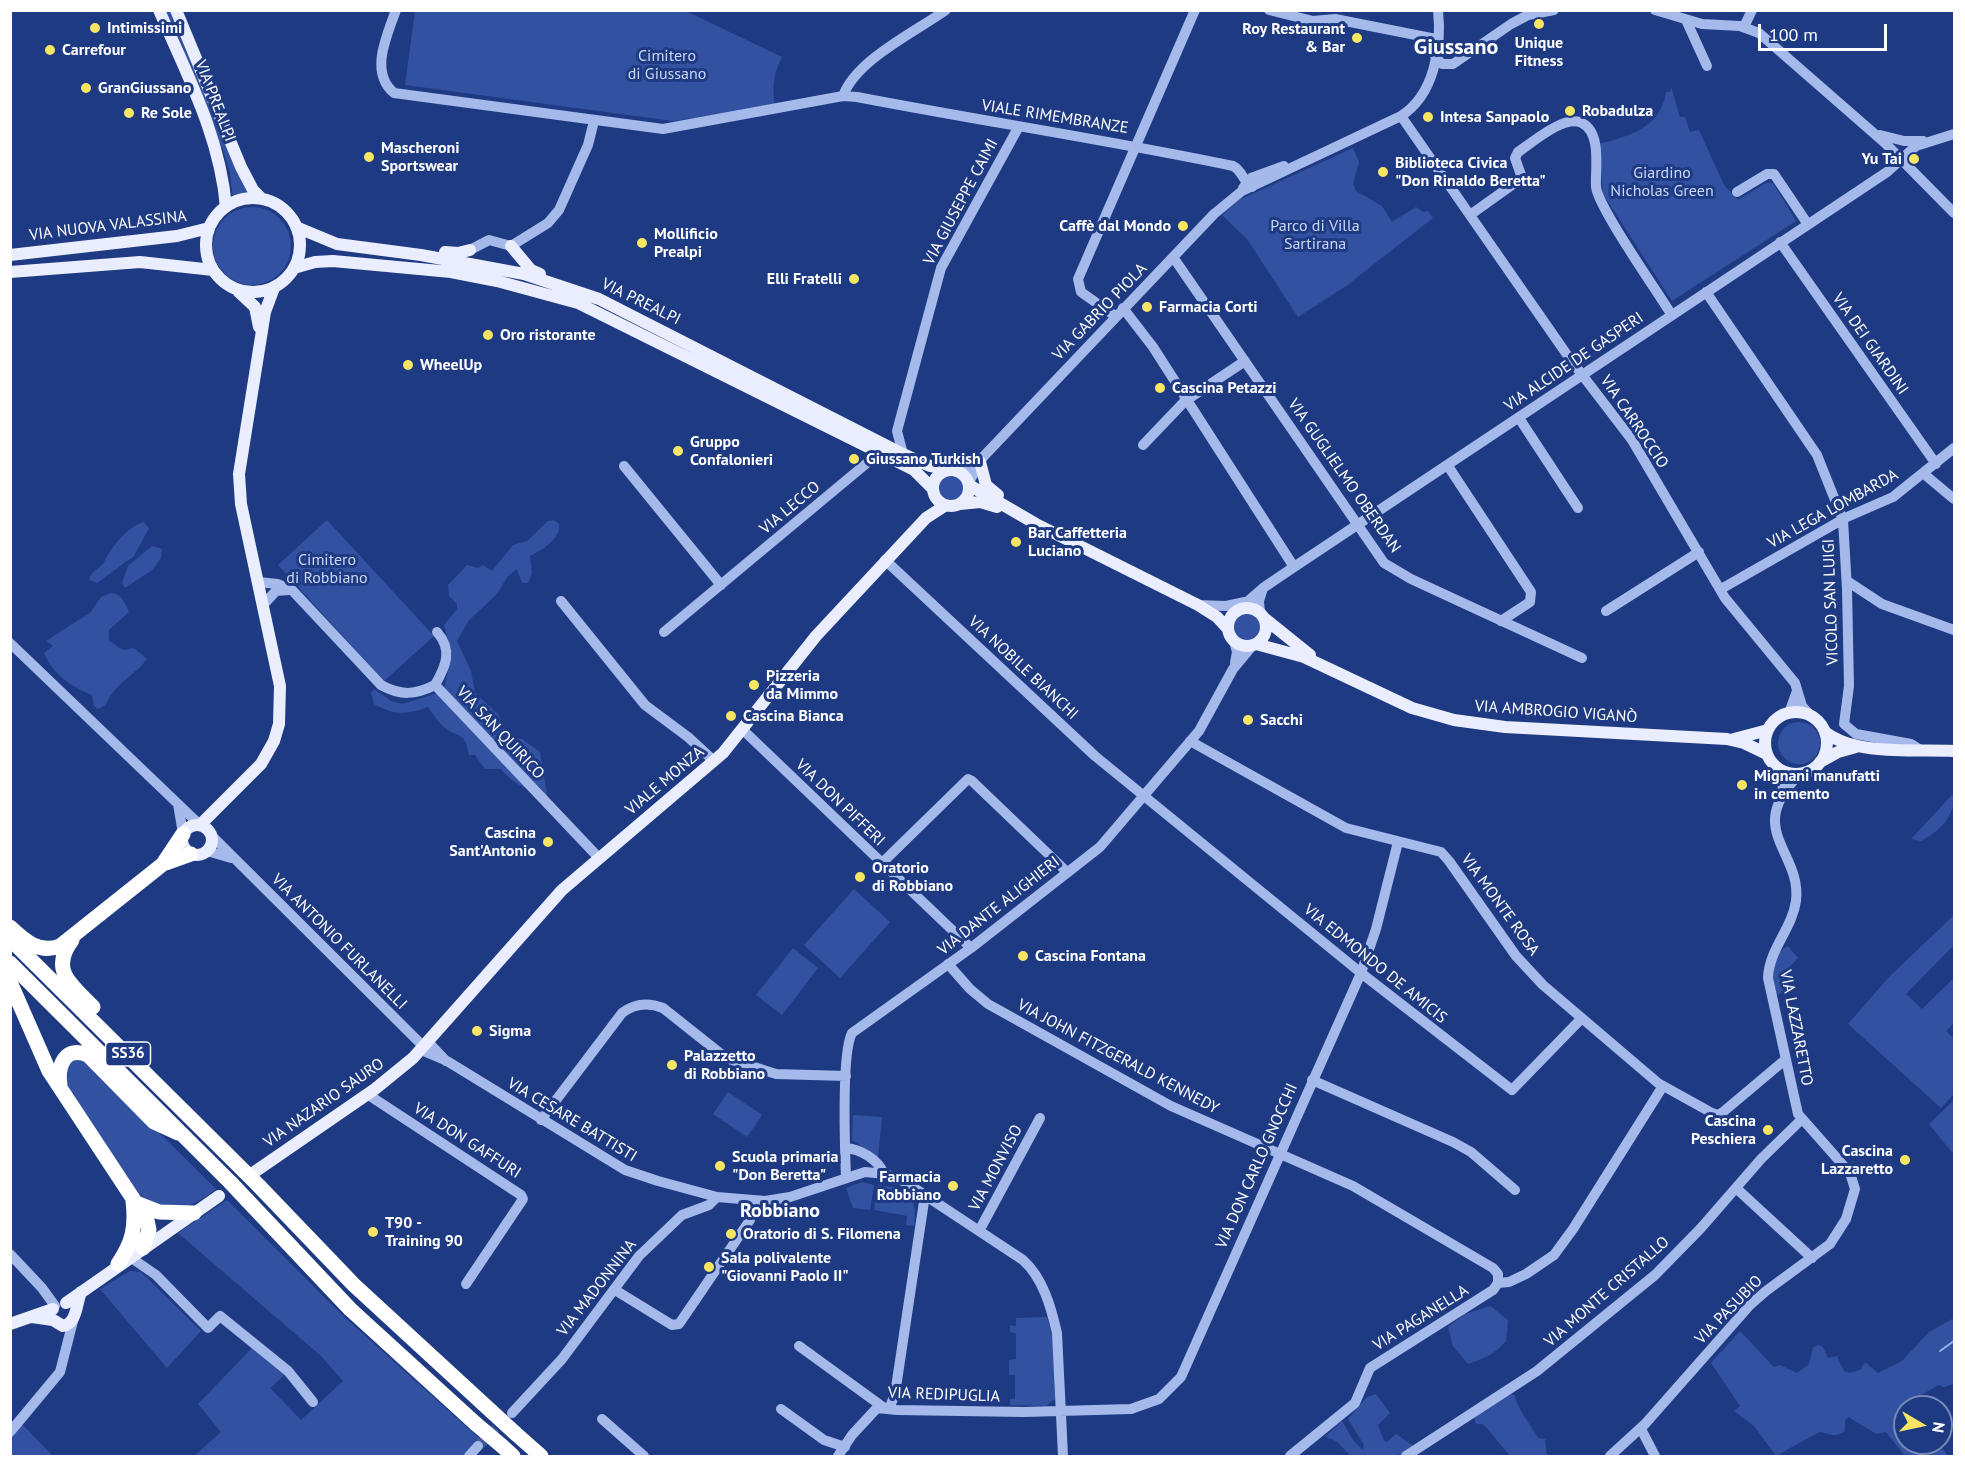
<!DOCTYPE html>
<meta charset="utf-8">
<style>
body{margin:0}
#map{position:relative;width:1965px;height:1467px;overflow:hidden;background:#1e3a83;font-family:"PT Sans",sans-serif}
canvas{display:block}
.frame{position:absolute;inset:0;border:12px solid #fff;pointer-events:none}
.north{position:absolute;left:1893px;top:1395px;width:60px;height:60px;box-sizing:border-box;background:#1e3a83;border:2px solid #7889b5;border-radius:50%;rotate:99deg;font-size:16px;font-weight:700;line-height:24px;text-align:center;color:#fff}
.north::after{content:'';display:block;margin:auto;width:21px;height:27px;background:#f8e564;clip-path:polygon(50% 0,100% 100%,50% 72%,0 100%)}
.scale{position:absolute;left:1758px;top:24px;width:129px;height:27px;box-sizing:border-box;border:3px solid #fff;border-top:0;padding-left:8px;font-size:18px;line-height:21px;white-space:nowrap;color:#fff;-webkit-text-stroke:4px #1e3a83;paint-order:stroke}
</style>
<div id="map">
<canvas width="1965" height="1467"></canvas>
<div class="frame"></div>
<div class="north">N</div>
<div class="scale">100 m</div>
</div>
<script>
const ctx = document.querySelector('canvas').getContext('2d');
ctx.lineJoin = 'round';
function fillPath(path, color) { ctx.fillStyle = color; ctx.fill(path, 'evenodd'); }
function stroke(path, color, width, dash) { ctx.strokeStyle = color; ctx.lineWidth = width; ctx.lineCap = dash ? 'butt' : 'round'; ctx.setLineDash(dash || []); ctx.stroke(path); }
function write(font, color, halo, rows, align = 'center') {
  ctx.font = font + ' "PT Sans",sans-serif'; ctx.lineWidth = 6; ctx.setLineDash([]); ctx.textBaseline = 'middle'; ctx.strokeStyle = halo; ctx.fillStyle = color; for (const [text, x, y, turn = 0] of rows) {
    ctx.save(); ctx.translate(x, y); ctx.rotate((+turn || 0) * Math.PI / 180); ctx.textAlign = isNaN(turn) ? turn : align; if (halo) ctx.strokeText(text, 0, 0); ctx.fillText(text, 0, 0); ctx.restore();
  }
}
fillPath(new Path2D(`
 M163,11H171L248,195L233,200L230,173L224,153Z
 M415,11H674L688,12L782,57C773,74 772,88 775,106L673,121L405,85Z
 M1671,87L1680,117H1685L1690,132L1699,130L1724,185L1738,200L1766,183H1773L1796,221L1672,301L1603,194L1599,144C1629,136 1661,128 1666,92H1670Z
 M1353,148L1359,162L1353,184L1356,191L1382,206L1392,222L1416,207L1423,212L1428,211L1433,218L1346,286L1298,317L1247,239L1222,215L1239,200Z
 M213 246a39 39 0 1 1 78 0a39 39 0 1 1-78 0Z
 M937 488a14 14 0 1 1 28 0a14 14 0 1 1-28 0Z
 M327,520L434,636L384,681L278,565Z
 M554,520L559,524C561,539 542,550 530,556L532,573L528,583H522L517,569L508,576L496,595L469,620L457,641L471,671L475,693L499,715L501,726L506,736L522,739L540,752L548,800C529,787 516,788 501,769H485L475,755H469C465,730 458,739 444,727C438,722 433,714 428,707C407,715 393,715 374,704L371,693L374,689L391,701L402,704L438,693L445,685L452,654L444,625L457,609V604L449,596L448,585L467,565L478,568L483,565L492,571L513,545L527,541L548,521Z
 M144,522L149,528L134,556L97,583L89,580C91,570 99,570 104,562C112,547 126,527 144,522Z
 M152,546L162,549L161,558L152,570L125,588L122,583L128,566Z
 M111,593C122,594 125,603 129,612L109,630V641L123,650L134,648L147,659C137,673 121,680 111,695C107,701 106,707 98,709L94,706L92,695C72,687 52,674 44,653L53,646L46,641L91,612L101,597Z
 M1233 627a14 14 0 1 1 28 0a14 14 0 1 1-28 0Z
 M1778 743a21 21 0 1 1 42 0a21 21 0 1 1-42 0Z
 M1954,793C1955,817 1941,830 1921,841L1911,839Z
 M854,889L890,922L840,978L804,945Z
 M1954,915V945L1906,994L1922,1009L1954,978V1023L1946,1031L1954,1039V1094L1941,1108L1848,1024L1888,978Z
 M1788,946L1798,958L1787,970L1784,991L1778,995C1770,982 1772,953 1788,946Z
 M793,948L818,968L782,1015L756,995Z
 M75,1059L90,1064L216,1189C189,1212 162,1216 133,1192L64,1079V1069Z
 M728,1092L762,1115L747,1137L713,1114Z
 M1954,1100V1155L1929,1124Z
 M853,1115L882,1117L878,1157L852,1140Z
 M862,1182L874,1185L870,1210L853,1208L846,1188Z
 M878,1185C909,1189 918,1194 914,1226L906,1225L907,1216L874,1210Z
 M227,1200L340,1313L480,1439L463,1456H194L221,1432L198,1404L252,1348L286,1374L270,1388L301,1420L343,1381L321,1356L178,1233Z
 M130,1271L141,1272L201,1331L167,1368L100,1289Z
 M1490,1306L1508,1320L1506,1341C1493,1356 1484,1358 1468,1364L1453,1346L1448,1327L1465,1314Z
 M1047,1317L1053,1339L1055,1399L1046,1406L1010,1405V1399H1015V1375H1009V1360L1016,1359V1333L1010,1332V1325L1016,1326V1318Z
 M1954,1318V1384L1944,1387L1939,1385L1919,1396L1911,1405L1912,1407H1905V1443H1938L1948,1456H1905L1886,1432L1876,1434C1867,1427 1858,1424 1849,1417L1845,1420V1431C1834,1439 1830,1433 1819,1432L1776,1456L1754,1426L1734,1411L1740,1406L1711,1363L1740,1331L1774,1367L1780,1365L1797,1373L1809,1364L1813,1348L1818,1345L1823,1347L1828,1358L1837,1356L1844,1371L1849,1373L1860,1370L1865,1362L1878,1373L1902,1361L1929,1332Z
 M1507,1393L1515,1395C1516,1407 1531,1425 1538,1438L1545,1439L1547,1456H1510L1486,1427L1482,1424H1476L1474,1417Z
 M1376,1394L1390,1413L1378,1425L1384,1441L1387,1442L1396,1434L1412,1445L1414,1451L1403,1456L1399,1454L1396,1456H1351L1336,1441L1325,1437L1342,1421L1353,1440L1363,1450L1364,1445L1348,1419L1367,1397Z
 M22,1424L53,1456H11L10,1436Z`), '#3252a1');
stroke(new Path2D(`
 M1940,1351L1954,1341`), '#99b2eb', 2);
stroke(new Path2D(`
 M478,1446L508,1417`), '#405896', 10, [10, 5]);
stroke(new Path2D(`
 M396,10C387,36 369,72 394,93L663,129L843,96L857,97C982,121 1108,140 1233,166C1243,171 1243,182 1252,187
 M1269,10L1313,21L1335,19L1436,39
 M1655,10L1702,24L1740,26L1759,33L1885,143L1954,213
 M1686,20L1707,66
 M1744,27L1752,10
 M1435,56L1442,64H1453L1511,24L1528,15L1554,10
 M843,96C856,60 915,32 946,10
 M1401,116L1570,359L1632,440L1725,598L1795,683L1802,706L1810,715
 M1880,135L1904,141H1923
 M1243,188L1251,178L1284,166
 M1737,192L1767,174H1774L1807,223
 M1470,215L1519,180L1521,175L1515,158L1518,152C1533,142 1565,114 1582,123C1602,133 1595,169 1596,187C1598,207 1657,291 1671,314
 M1780,242L1936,464
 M470,250L489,240L511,246L548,223L559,210L588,145L594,121
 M1173,257L1384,563L1411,579L1582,658
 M1706,292L1817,455L1843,520L1847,589L1849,686L1844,724L1856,734L1911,744L1919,749
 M1123,308L1153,347L1294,567
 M1115,316L1081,292L1078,279L1195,10
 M1519,418L1578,508
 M1143,445L1185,401L1245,361
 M903,454L897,431L941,268L1018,128
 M624,466L721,585
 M1448,466L1531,592L1530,602L1501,621
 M959,472L980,459
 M1924,474L1954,499
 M969,482L983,457L1214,214L1242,191L1401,116C1434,95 1442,48 1438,10
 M885,560L1095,756L1361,973L1512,1090L1582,1018
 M1847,581L1882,604L1954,630
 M258,582L278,584L292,590L381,685C401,696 415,695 435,685
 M1721,589L1847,517L1893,497L1954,448
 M561,601L645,705L688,737L714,761
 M263,605L276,591L289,590
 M1198,605L1226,606L1245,602
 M1239,609L1263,588L1294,567L1887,172L1916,146L1954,134
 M1606,611L1699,552
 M1260,613L1259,601L1263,588
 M664,632L879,453
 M1234,641L1237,652L1235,663
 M10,643L200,825
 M435,685L599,858
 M435,685C446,666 453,650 437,632
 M1789,713L1797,691
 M742,729L971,948
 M1190,741L1346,828L1441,852L1449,861L1516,956L1543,985L1658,1083L1712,1113L1718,1115L1723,1112L1786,1059
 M1779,769L1783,783L1782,795
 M178,804L183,834
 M212,836L424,1047
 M207,851L231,858
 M882,863L968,779L972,781L1067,872
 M948,964L970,989L988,1004L1171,1106L1353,1186L1493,1268L1498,1274V1283
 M428,1042L446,1061
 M421,1050L447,1061L625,1170L658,1181L717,1197L765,1201L790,1197L865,1172L886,1174L905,1182L1023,1260C1043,1278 1051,1307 1057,1333L1063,1456
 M1312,1080L1453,1142L1471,1152L1515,1190
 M367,1094L521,1195L523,1199L466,1284
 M541,1120L622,1013C635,1003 648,1002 663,1008L726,1058L776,1074L846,1076
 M845,1148C860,1149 878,1159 884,1174
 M846,1178C845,1150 841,1054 852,1033L971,948L1100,847L1199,731L1233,669L1253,645
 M1736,1188L1812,1258
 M979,1231L1040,1118
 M10,1254L42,1288L55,1306
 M130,1257L156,1275L208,1328L220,1316L288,1371L313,1402
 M1498,1283L1509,1282L1526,1274L1554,1255L1573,1229L1663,1086
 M615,1290L672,1325L679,1324L750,1220L754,1201
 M799,1346L883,1407
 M781,1409L824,1440L845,1447
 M889,1409L895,1394L925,1195
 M512,1413L562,1359L639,1256L682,1215L709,1205L717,1197
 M602,1419L644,1456
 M1641,1429L1655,1456
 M10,1432L60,1372L73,1321
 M469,1456L478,1446
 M838,1456L852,1435L877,1408L897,1410L1024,1412L1131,1409L1159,1399L1181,1377L1361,973L1376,929L1398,842
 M1290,1456L1355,1403L1370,1368L1493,1290L1498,1283
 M1406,1456L1537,1371L1655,1275L1701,1228L1761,1159L1801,1120
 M1610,1456L1645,1424L1750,1305L1766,1291L1830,1244L1846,1219L1855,1189L1850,1173L1798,1114L1768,978C1769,949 1792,929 1796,901C1802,851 1743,830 1800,774`), '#a5b9ea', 10);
stroke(new Path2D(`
 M159,10C187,75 220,136 226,207
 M176,10L241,167L253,190L262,199
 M206 245a47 47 0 1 1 94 0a47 47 0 1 1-94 0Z
 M296,227L337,244L421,255L524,274L599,299L903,454L930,466L949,470
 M511,246L531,270L540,274
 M445,252L458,253L470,250
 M10,255L177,236L209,228
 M294,268L315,262L333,261L451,272L497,281L578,303L914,470L933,489
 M10,272L140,262L213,270
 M239,292L255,307L259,327
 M980,462L986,485L998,495
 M933 488a18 18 0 1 1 36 0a18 18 0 1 1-36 0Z
 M969,485L1036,524L1198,605L1217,617L1228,629
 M960,504L980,502L997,507
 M1228 627a19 19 0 1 1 38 0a19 19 0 1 1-38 0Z
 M1264,618L1310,655
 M1256,644L1304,657L1412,708L1454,720L1505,727L1727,739L1744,743L1767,754
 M1765 743a31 31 0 1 1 62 0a31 31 0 1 1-62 0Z
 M1825,732C1855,756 1917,749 1954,751
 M1734,739L1768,730
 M1820,762L1838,752L1856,747
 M182 840a15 15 0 1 1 30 0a15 15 0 1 1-30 0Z
 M200,825L261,764L274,741L279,724L280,686L241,504L239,474L265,312L274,288
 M253,1173L375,1089L413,1058L562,890L723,753L816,636L926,518L946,505
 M66,1303L219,1196
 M32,1317L53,1320L63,1326C77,1323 76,1305 81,1292
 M10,1324L53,1309`), '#e9edfe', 12);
stroke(new Path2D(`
 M166,863L191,854
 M10,927C25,941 39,954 60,946L163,864L183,834
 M10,939L244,1171
 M72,940C49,971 72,985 93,1007
 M10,963L231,1183
 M10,982L49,1071L147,1220L149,1230L143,1248
 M60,1085C57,1066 65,1045 88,1055L154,1122L178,1133
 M259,1186L354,1285L491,1411
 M247,1200L350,1309L476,1424
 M136,1203L159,1212L194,1213
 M118,1264C133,1242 136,1227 133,1201
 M515,1433L541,1456
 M502,1446L513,1456`), '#fff', 15);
stroke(new Path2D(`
 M244,1171L259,1186
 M231,1183L247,1200
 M491,1411L515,1433
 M476,1424L502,1446`), '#fff', 15);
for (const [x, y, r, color] of [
 [1539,24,6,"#f8e564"],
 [95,28,6,"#f8e564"],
 [1357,38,6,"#f8e564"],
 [50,50,6,"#f8e564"],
 [86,88,6,"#f8e564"],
 [1570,111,6,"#f8e564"],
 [129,113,6,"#f8e564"],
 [1428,117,6,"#f8e564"],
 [369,157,6,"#f8e564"],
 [1914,159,6,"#f8e564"],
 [1383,172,6,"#f8e564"],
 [1183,226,6,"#f8e564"],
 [642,243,6,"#f8e564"],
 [854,279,6,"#f8e564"],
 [1147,307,6,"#f8e564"],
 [488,335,6,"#f8e564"],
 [408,365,6,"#f8e564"],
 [1160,388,6,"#f8e564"],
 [678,451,6,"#f8e564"],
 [854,459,6,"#f8e564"],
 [1016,542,6,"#f8e564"],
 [754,685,6,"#f8e564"],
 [731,716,6,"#f8e564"],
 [1248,720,6,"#f8e564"],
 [1742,785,6,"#f8e564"],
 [548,842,6,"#f8e564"],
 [860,877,6,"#f8e564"],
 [1023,956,6,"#f8e564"],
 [477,1031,6,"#f8e564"],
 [672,1065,6,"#f8e564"],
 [1768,1130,6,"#f8e564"],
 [1905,1160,6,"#f8e564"],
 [720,1166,6,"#f8e564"],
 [953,1186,6,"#f8e564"],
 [373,1232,6,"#f8e564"],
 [731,1234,6,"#f8e564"],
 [709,1267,6,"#f8e564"]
]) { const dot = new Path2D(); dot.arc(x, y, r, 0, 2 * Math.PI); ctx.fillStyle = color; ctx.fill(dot); stroke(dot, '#1e3a83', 2); }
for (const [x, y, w] of [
 [128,1054,45]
]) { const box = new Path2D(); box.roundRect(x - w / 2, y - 12, w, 24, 4.5); ctx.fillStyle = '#1e3a83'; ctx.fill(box); stroke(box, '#fff', 1.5); }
write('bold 15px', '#fff', null, [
 ["SS36",128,1054]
]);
write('bold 16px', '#fff', '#1e3a83', [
 ["Intimissimi",107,28],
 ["Roy Restaurant",1345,29,"right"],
 ["& Bar",1345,47,"right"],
 ["Unique",1539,43,"center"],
 ["Fitness",1539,61,"center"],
 ["Carrefour",62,50],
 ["GranGiussano",98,88],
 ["Robadulza",1582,111],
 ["Re Sole",141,113],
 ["Intesa Sanpaolo",1440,117],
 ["Mascheroni",381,148],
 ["Sportswear",381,166],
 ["Yu Tai",1902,159,"right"],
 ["Biblioteca Civica",1395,163],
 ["\"Don Rinaldo Beretta\"",1395,181],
 ["Caffè dal Mondo",1171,226,"right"],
 ["Mollificio",654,234],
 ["Prealpi",654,252],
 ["Elli Fratelli",842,279,"right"],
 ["Farmacia Corti",1159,307],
 ["Oro ristorante",500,335],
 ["WheelUp",420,365],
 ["Cascina Petazzi",1172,388],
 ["Gruppo",690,442],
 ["Confalonieri",690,460],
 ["Giussano Turkish",866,459],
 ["Bar Caffetteria",1028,533],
 ["Luciano",1028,551],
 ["Pizzeria",766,676],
 ["da Mimmo",766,694],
 ["Cascina Bianca",743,716],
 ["Sacchi",1260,720],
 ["Mignani manufatti",1754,776],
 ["in cemento",1754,794],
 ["Cascina",536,833,"right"],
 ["Sant'Antonio",536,851,"right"],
 ["Oratorio",872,868],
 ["di Robbiano",872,886],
 ["Cascina Fontana",1035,956],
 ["Sigma",489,1031],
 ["Palazzetto",684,1056],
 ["di Robbiano",684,1074],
 ["Cascina",1756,1121,"right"],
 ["Peschiera",1756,1139,"right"],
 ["Cascina",1893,1151,"right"],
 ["Lazzaretto",1893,1169,"right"],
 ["Scuola primaria",732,1157],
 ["\"Don Beretta\"",732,1175],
 ["Farmacia",941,1177,"right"],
 ["Robbiano",941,1195,"right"],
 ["T90 -",385,1223],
 ["Training 90",385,1241],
 ["Oratorio di S. Filomena",743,1234],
 ["Sala polivalente",721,1258],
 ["\"Giovanni Paolo II\"",721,1276]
], 'left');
write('16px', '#cad7f7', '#1e3a83', [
 ["Cimitero",667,56],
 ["di Giussano",667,74],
 ["Giardino",1662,173],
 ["Nicholas Green",1662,191],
 ["Parco di Villa",1315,226],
 ["Sartirana",1315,244],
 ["Cimitero",327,560],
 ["di Robbiano",327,578]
]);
write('16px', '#fff', '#1e3a83', [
 ["VIA PREALPI",215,101,69],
 ["VIALE RIMEMBRANZE",1055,117,9],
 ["VIA GIUSEPPE CAIMI",961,202,-62],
 ["VIA NUOVA VALASSINA",108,226,-7],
 ["VIA PREALPI",641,302,26],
 ["VIA GABRIO PIOLA",1100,312,-46],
 ["VIA DEI GIARDINI",1870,344,55],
 ["VIA ALCIDE DE GASPERI",1574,362,-34],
 ["VIA CARROCCIO",1634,422,56],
 ["VIA GUGLIELMO OBERDAN",1344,476,55],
 ["VIA LECCO",790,508,-40],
 ["VIA LEGA LOMBARDA",1833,509,-29],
 ["VICOLO SAN LUIGI",1831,602,-92],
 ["VIA NOBILE BIANCHI",1023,668,43],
 ["VIA AMBROGIO VIGANÒ",1556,712,4],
 ["VIA SAN QUIRICO",500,733,47],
 ["VIALE MONZA",665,781,-40],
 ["VIA DON PIFFERI",840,803,44],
 ["VIA MONTE ROSA",1500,905,54],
 ["VIA DANTE ALIGHIERI",999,906,-38],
 ["VIA ANTONIO FURLANELLI",339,942,45],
 ["VIA EDMONDO DE AMICIS",1375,964,39],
 ["VIA LAZZARETTO",1796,1028,79],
 ["VIA JOHN FITZGERALD KENNEDY",1118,1057,28],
 ["VIA NAZARIO SAURO",324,1103,-35],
 ["VIA CESARE BATTISTI",572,1120,31],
 ["VIA DON GAFFURI",467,1141,33],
 ["VIA DON CARLO GNOCCHI",1257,1166,-66],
 ["VIA MONVISO",996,1168,-62],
 ["VIA MADONNINA",597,1288,-52],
 ["VIA MONTE CRISTALLO",1607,1292,-41],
 ["VIA PASUBIO",1729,1310,-46],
 ["VIA PAGANELLA",1421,1318,-32],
 ["VIA REDIPUGLIA",944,1395,2]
]);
write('bold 20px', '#fff', '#1e3a83', [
 ["Robbiano",780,1211]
]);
write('bold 22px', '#fff', '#1e3a83', [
 ["Giussano",1456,48]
]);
</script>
